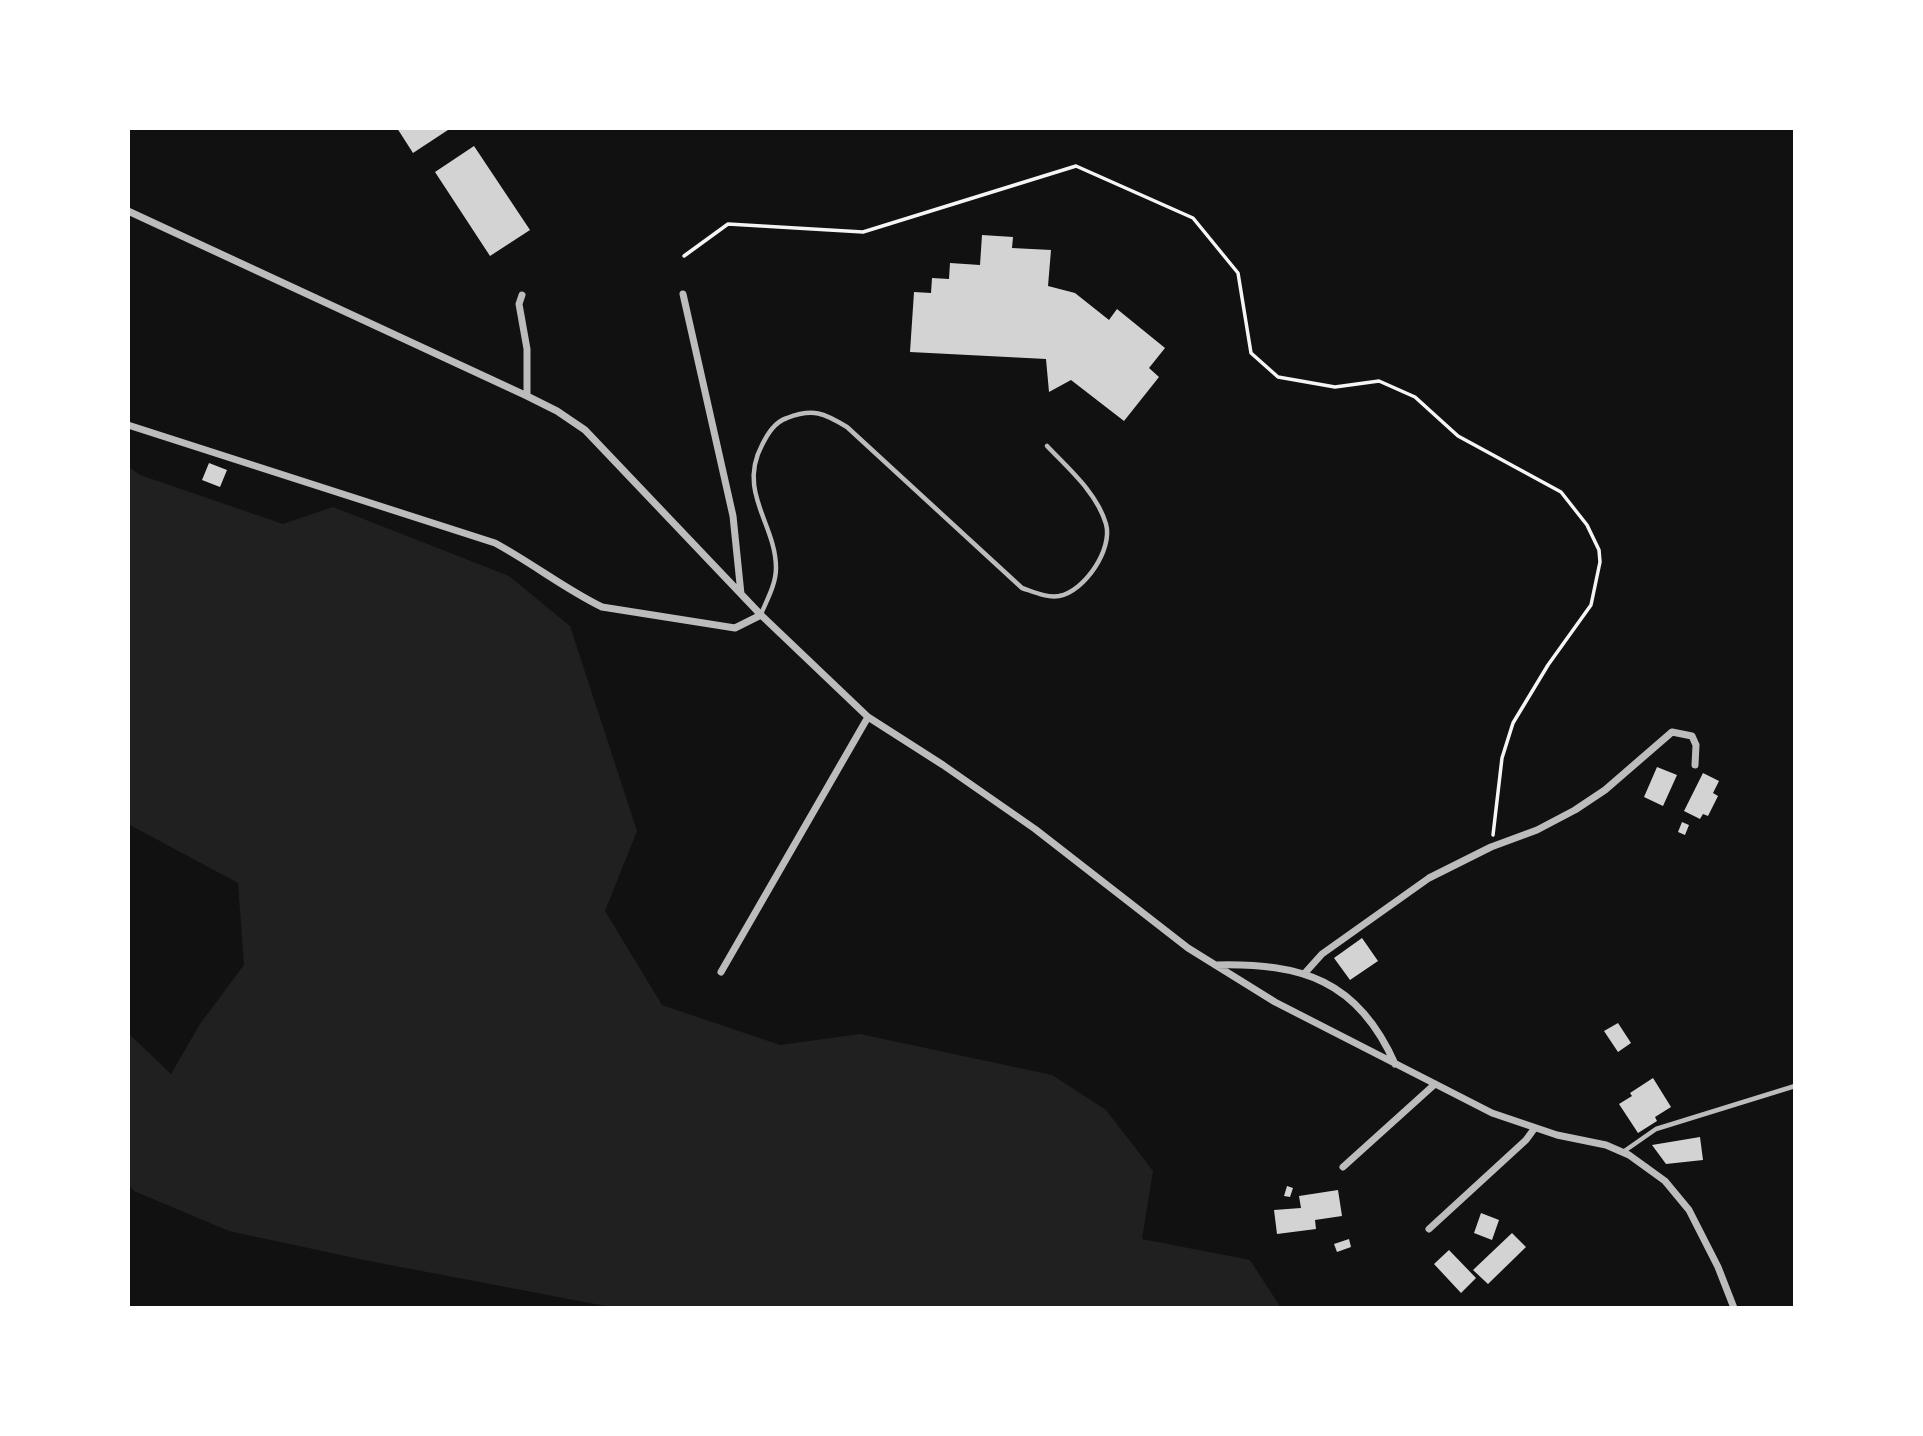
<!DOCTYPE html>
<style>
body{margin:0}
#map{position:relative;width:1923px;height:1436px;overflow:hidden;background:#111;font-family:"Asap Condensed",sans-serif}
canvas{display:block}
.frame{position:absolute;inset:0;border:130px solid #fff;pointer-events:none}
</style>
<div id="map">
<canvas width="1923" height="1436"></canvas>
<div class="frame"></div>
</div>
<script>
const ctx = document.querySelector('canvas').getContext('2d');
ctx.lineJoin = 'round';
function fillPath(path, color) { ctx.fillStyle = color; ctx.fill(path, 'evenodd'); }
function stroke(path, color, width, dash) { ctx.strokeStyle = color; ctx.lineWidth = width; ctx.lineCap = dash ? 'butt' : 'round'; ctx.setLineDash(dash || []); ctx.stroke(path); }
fillPath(new Path2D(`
 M128,466L140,475L283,524L333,507L509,576L570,626L637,831L605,911L662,1005L780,1045L860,1034L1052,1075L1106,1110L1153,1171L1142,1239L1250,1260L1281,1308H616L364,1260L229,1231L134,1191L128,1184V1033L171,1074L200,1024L244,965L238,883L128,824Z`), '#202020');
fillPath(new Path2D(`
 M397,128H451L413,153Z
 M474,146L530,230L490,256L435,172Z
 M982,235L1013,237L1012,248L1051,250L1048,286L1075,293L1109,320L1117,309L1165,348L1149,368L1159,377L1124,421L1071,380L1049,392L1046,359L910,352L914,292L931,293L932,278L949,279L950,263L980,265Z
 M209,463L227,470L220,487L202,480Z
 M1657,767L1677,775L1663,806L1644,797Z
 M1703,773L1719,781L1713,793L1718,796L1708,816L1703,814L1700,819L1684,811Z
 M1682,822L1689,825L1685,835L1678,832Z
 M1362,938L1378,961L1350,980L1334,958Z
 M1618,1023L1631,1043L1618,1052L1604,1031Z
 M1653,1078L1671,1107L1655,1117L1657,1121L1638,1133L1619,1104L1632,1096L1630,1093Z
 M1700,1137L1703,1160L1666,1164L1652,1145Z
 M1287,1186L1293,1188L1290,1197L1284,1196Z
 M1338,1190L1342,1216L1315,1220L1316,1229L1277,1234L1274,1210L1301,1208L1299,1196Z
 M1481,1213L1499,1220L1492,1240L1474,1233Z
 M1512,1233L1526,1247L1488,1284L1473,1270Z
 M1349,1239L1351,1247L1337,1252L1334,1244Z
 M1449,1250L1476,1278L1461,1293L1434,1264Z`), '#d3d3d3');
stroke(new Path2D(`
 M684,256L728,224L863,232L1076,166L1193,218L1238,273L1251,353L1278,377L1335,387L1379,381L1415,397L1458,436L1561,492L1587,525L1599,550L1600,562L1591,605L1548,665L1513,723L1502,758L1493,835`), '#f5f5f5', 3.5);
stroke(new Path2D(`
 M761,614C767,600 776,584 776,568C776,524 737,492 762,445C768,433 775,422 787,418C813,408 824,413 847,427L1022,588C1034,592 1047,598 1059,596C1085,591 1113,549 1106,524C1097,493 1069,469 1047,446
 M1623,1152L1656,1129L1795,1086`), '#bcbcbc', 4.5);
stroke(new Path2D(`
 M128,211L527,396L557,411L585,430L761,615L868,717L943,765L1035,829L1188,948L1275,1002L1492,1113L1557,1135L1606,1145L1629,1155L1665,1181L1689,1210L1718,1267L1734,1308
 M683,294L733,516L741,594
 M522,295L519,304L527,349V396
 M128,425L495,543C532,563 565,589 602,607L735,628L761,615
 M1216,965C1302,963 1358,980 1395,1064
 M721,972L868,717
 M1304,974L1322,954L1429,878L1491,847L1537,830L1575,810L1605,790L1672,732L1692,736L1696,745L1695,765
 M1343,1167L1435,1084
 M1429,1229L1526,1140L1534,1129`), '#bcbcbc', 7);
</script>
